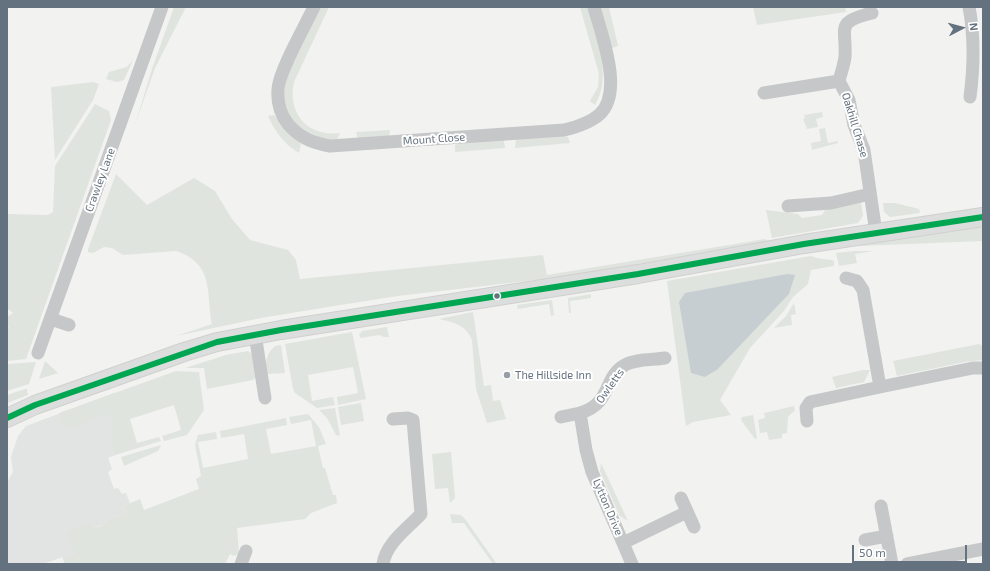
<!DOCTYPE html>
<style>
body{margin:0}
#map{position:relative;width:990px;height:571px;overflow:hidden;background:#f2f2f0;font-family:"Exo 2",sans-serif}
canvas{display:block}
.frame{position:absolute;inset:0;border:8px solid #64717f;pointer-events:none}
.north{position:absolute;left:942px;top:8px;width:40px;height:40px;-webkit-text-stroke:3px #fff;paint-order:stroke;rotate:84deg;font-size:11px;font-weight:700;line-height:16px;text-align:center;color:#64717f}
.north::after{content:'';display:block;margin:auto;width:14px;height:18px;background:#64717f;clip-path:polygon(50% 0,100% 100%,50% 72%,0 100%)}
.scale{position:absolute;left:852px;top:545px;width:115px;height:18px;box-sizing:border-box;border:2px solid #64717f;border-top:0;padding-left:5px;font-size:12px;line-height:14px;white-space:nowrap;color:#64717f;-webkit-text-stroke:3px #fff;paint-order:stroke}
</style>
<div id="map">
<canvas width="990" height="571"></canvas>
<div class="frame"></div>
<div class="north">N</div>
<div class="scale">50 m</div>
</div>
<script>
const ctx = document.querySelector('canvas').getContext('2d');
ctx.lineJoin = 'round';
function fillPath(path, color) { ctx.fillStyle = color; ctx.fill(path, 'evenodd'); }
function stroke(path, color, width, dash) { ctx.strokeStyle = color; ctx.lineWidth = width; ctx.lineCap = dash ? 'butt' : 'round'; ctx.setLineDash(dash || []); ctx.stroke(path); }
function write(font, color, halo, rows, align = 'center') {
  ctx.font = font + ' "Exo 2",sans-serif'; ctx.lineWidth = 4; ctx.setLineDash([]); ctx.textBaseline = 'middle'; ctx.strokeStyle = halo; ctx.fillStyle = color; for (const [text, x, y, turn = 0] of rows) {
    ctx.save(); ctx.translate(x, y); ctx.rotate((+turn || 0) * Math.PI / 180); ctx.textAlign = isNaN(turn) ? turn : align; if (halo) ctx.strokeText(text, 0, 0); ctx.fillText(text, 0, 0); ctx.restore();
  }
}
fillPath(new Path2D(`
 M114,393L128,450L108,458L112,469L108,472L114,489L118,488L122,494L126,493L130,503L123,506L126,513L103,522L104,524L94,528L92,523L70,541L74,553L43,564H7V482L13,472L11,457L18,436L26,426Z`), '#e2e4e3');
fillPath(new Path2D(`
 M174,7H186L155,68L135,125L152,69Z
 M320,7H329L294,82C287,114 308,137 340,133L337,140C311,139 281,121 283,91C285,73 311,25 320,7Z
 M580,7H588C596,38 613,75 595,105L590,101L598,87L599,74Z
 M600,7H609L618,46L612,48L610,47Z
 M753,7H845L846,12L757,25Z
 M133,60L124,80L117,82L106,79L109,72L127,67Z
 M93,82L99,84L93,100L55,160L51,87Z
 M95,104L109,111L111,120L26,359L7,361V330L9,328L7,325V317L13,313L7,308V214L48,215L53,212L55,166Z
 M822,112L823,117L816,119L818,127L807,129L803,119L805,118L804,115Z
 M274,115L301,144L299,153C284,144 275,132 268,116Z
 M825,128L828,143L838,141V143L812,150L811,143L821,141L819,129Z
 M390,130L389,137L358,139L356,132Z
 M565,136L568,137L570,143L515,148L516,139Z
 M502,140L504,141L505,148L455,152V145L458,143Z
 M116,174L147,205L194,178L215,191L232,219L250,240L288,250L296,260L300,279L543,255L547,275L765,239L768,241L570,276L398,296L328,307L261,318L176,336L212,324C206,293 215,264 176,251L123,255L112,248L104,247L93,253L88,252V249Z
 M861,202L863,216L858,223L772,238L766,210L798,214L802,218L822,215L825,210Z
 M883,203H895L919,209L920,213L890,217L884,212Z
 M983,227V241L860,246L859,244Z
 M854,251H873L855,254L857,263L839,266L836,253Z
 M811,256C820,260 827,258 834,261V266L811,270L808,284L793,297L784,311L750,348L720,400L731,415L693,422L686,426L667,281ZM789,294L717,370L705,377Z
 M591,294V298L570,301L571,313H569L568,298Z
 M552,300L554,315L551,316L549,304L518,309L517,305Z
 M794,303L796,314L791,315L792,325L774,328L786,316Z
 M473,312L484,386L491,385L493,401L500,400L506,419L487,423L476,389L472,340C466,325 453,322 439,319Z
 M387,327L389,337H384L379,335L361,338L359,335L362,331Z
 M352,332L366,399L338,405L337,397L358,393L353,367L308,375L312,401L333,397L335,405L317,408L295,393L293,389L285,344Z
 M979,344L983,346V360L965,362L897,376L893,361Z
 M281,345L285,373L267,374C265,362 266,354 275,346Z
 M248,351L252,354L256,377L253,380L207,389L204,368H185L226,355Z
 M45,361L58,373L39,379Z
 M36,362L29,384L7,391V364Z
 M863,370H870L864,382L836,388L832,377Z
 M176,371L199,372L204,410L187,435L164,441L162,436L181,430L174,405L130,419L137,443L159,437L161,441L115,455L109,436L115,434L108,413L68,429L63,425L59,413Z
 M25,389H27L28,395L7,403V395Z
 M361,403L364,421L341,425L338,407Z
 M794,406L795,410L788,417L787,433L782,434V438L769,440L767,432L760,433L758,420L765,418L764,413Z
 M335,408L340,436L336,435L327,418L319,410Z
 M308,414L319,427L326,444L318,446L323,468H325L333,495H336L337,503L311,513L305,519L237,528L239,554L234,556L230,554L225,564H65L62,557L74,553L66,532L92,522L94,528L103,525V522L126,513L123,506L140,499L144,510L199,489L196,479L201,476L195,445L198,435L216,432L217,439L198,442L203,468L248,459L244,434L221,438L220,431L286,418L287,425L266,429L271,454L316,446L311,420L291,424L289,417Z
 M753,415L757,438L755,439L741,420L742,417Z
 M161,445L158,451L124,466L121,457Z
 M451,452L455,498L450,503L448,488L435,489L432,454Z
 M601,463L628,521L620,516L617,510L600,471Z
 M450,514L461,515L465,519L497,564H493L464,523H452Z`), '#e0e4de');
fillPath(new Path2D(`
 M787,274L795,275L789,294L717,370L705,377L691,373L679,302L685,293Z`), '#c7ced1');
const secondary = new Path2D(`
 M7,418L35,405L184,352L217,342L281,330L638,274L804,244L983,217`);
stroke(secondary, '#d0d0d0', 20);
stroke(new Path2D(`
 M314,7C305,26 279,71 278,89C277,102 280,114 288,124C300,138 313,143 330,146L564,130C577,127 590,123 600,114C624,91 601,34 594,7
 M969,7C975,38 974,66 970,97
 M839,81C841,73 844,65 845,57C847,28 834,22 872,13
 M764,93L839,81L849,100L854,125L864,150L876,233
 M788,206L831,203L870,194
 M846,278L857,281L863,290L880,387L973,368H983
 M51,319L69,325
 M255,334L265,398
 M38,353L162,7
 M561,417L580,413
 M807,421L806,408L810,402L880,387
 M681,498L694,527
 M881,506L892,564
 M865,540L887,536
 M623,543L592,472L586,450L580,413C612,404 603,377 625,365C635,359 653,360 665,358
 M241,564L246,551
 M383,564C386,543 407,529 421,514L413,420L408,418L393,419
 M632,564L623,543L687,512
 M907,564L983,549`), '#c6c7c8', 13);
stroke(secondary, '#dcdddd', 18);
stroke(new Path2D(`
 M7,418L35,405L217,342L281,330L638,274L804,244L983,217`), '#00a651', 6);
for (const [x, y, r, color] of [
 [497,296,3.5,"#64717f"],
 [507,375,4,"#969ea7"]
]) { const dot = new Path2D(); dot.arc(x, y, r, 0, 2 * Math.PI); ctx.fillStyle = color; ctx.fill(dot); stroke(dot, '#fff', 1.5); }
write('11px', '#64717f', '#fff', [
 ["Oakhill Chase",855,125,73],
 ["Mount Close",434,139,-4],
 ["Crawley Lane",100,180,-70],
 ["Owletts",610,386,-55],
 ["Lytton Drive",608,507,67]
]);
write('11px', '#64717f', '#fff', [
 ["The Hillside Inn",515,375]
], 'left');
</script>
